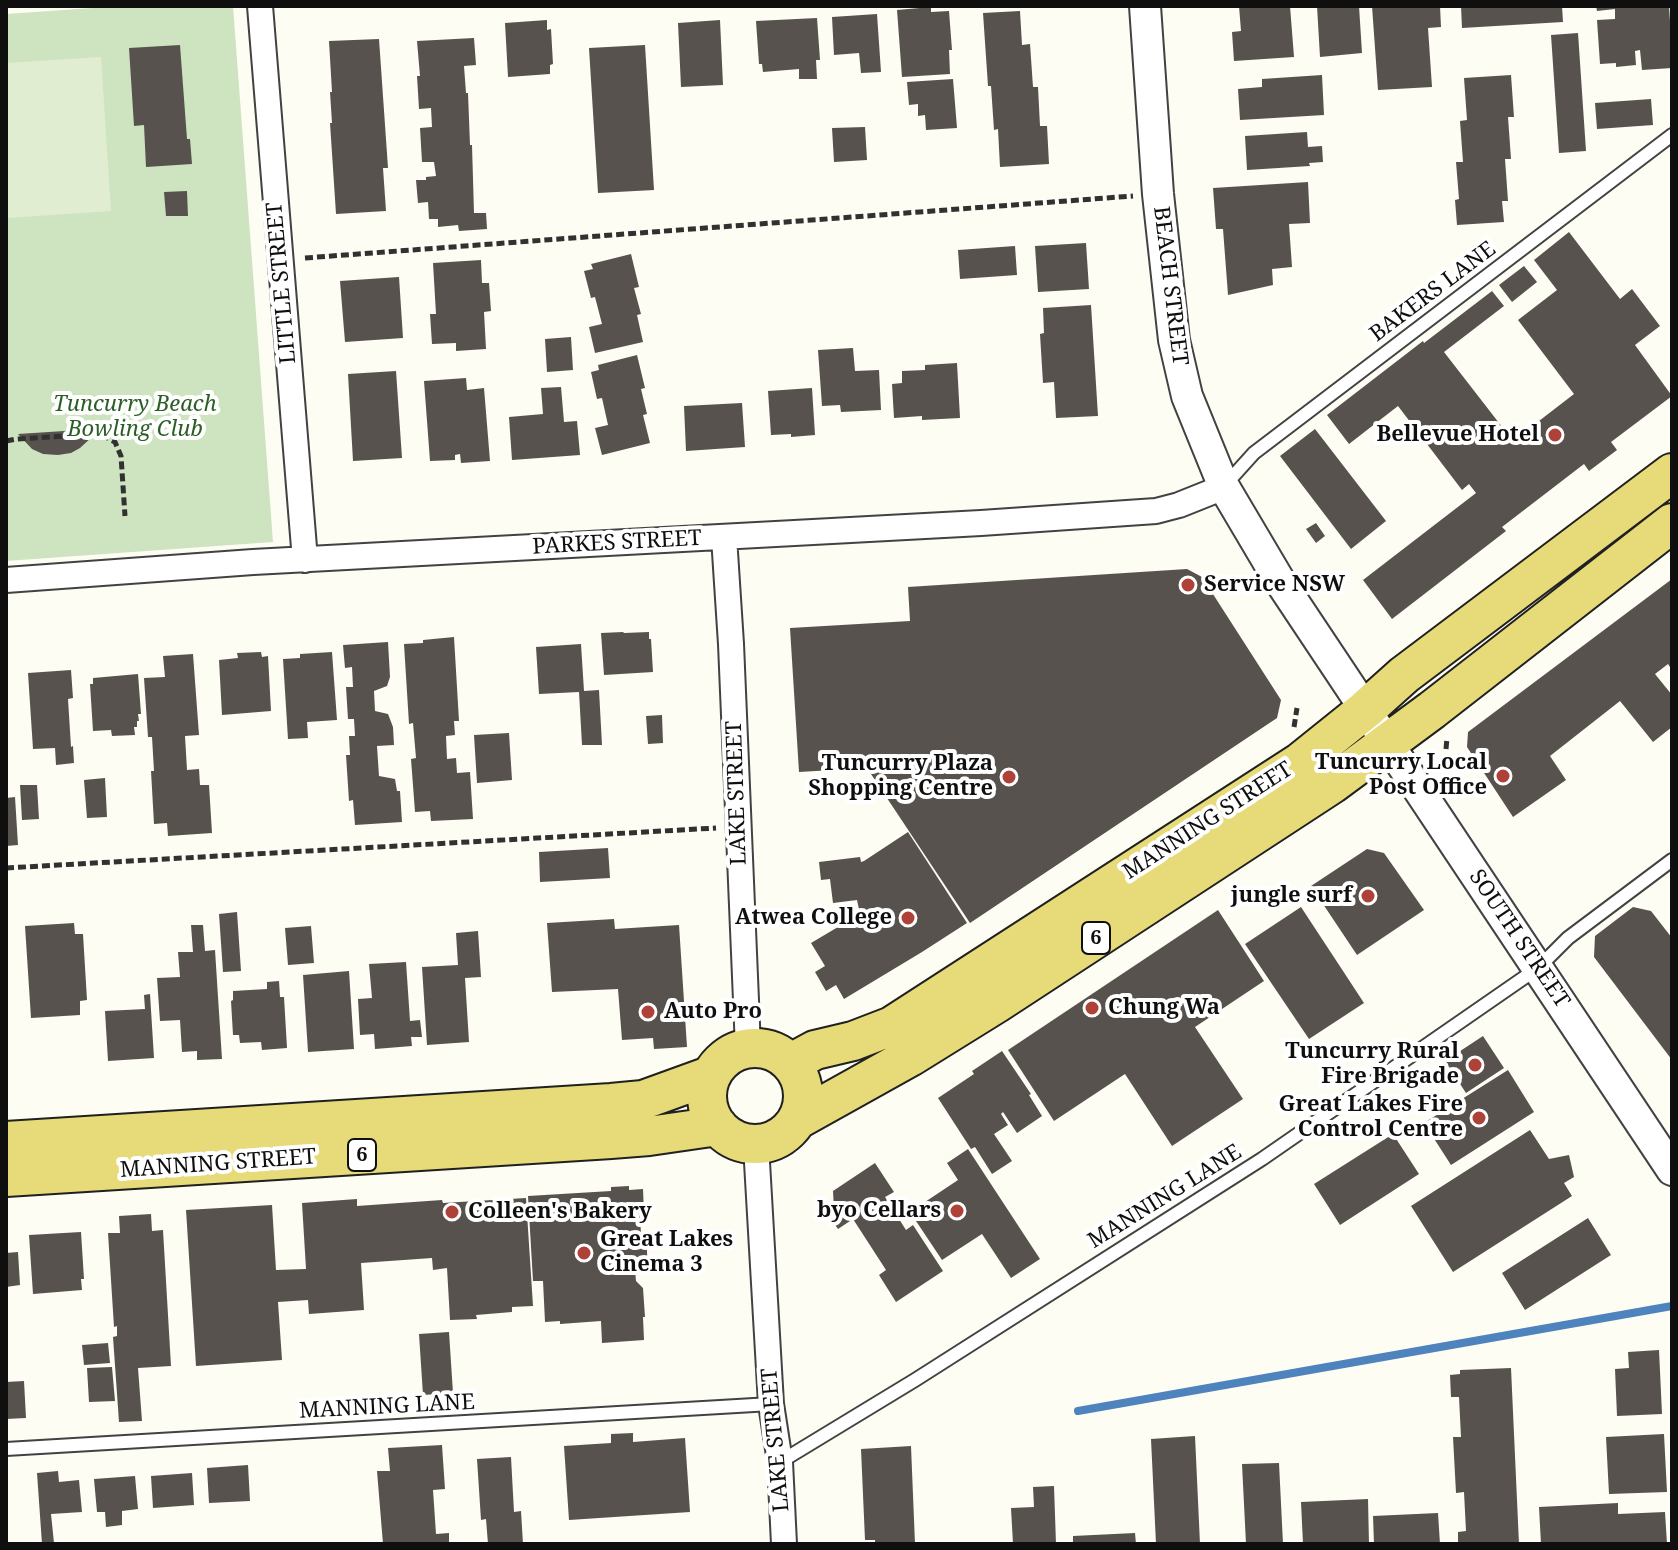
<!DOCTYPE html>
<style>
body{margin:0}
#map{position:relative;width:1678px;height:1550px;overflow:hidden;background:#fdfdf3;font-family:"Noto Serif",serif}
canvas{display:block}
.frame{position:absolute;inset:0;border:8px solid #0f0f0f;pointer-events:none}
</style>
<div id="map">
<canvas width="1678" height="1550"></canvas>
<div class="frame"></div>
</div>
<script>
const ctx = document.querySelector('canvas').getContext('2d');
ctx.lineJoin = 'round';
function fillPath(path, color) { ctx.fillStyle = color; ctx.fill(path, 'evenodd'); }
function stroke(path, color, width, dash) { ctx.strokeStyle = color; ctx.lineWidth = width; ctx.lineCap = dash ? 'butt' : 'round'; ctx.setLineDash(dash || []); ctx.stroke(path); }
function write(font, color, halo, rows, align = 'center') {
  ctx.font = font + ' "Noto Serif",serif'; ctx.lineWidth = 8; ctx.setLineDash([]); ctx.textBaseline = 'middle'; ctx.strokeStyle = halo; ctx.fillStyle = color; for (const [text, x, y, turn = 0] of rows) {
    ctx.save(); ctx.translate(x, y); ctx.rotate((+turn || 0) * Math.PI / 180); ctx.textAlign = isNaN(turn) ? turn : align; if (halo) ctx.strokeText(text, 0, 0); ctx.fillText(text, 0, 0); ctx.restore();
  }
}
fillPath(new Path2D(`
 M121,6H233L273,542L6,561V14Z`), '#cee4c0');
fillPath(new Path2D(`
 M101,57L111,211L6,218V63Z`), '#e0edd1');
stroke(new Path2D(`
 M1078,1411L1672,1306`), '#4e83bd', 8);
fillPath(new Path2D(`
 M1239,6H1290L1294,57L1234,61L1232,32L1241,31Z
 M1317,6H1359L1362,53L1320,57Z
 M1372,6H1440L1441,27L1428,28L1432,87L1378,90Z
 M1461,6H1562L1563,22L1462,28Z
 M1596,6H1669L1670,21H1672V68L1642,70L1640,50L1635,51L1636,65L1616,67V63L1600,64L1597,20L1615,19V9L1597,11Z
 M931,7V12L949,11L952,50H949L950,74L902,77L897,10Z
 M1020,11L1022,45L1030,44L1033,87H1038L1040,126H1047L1049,164L1000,167L998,129L994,130L991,86H988L983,13Z
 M877,14L881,72L861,73L859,53L834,55L832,17Z
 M817,18L820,60H816L817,79H799V69L763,72L762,64H759L756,21Z
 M547,20V30L551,29L553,64L550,65V74L508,77L505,23Z
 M720,20L723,85L681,87L678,23Z
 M1578,33L1586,151L1559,153L1551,35Z
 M474,38L476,65L464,66L466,93H468L470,145H472L474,213H486L487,229L459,231L458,225L438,227V219H429L428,202L418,203L416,180H426V177L436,176L434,162H422L420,128L432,127L431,108L419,109L417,76H420L417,41Z
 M379,39L388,168H383L386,211L336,214L330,123H332L330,92H332L329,41Z
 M180,45L187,139H190L192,164L146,167L144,125L134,126L129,48Z
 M645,45L654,190L598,193L589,48Z
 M1322,75L1324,115L1240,120L1238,89L1262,87V79Z
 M1511,75L1514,117H1508L1511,159H1505L1508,201H1502L1504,222L1457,225L1455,200L1459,199L1456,162H1463L1460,121L1467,120L1464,78Z
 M953,79L957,128L926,130L925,115L918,116V104L909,105L907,82Z
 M1651,99L1653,125L1597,129L1595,103Z
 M865,127L867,160L834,162L832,128Z
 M1307,132L1308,147L1322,146L1323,162L1309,163L1310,166L1247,170L1245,136Z
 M1308,182L1310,223L1289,224L1292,267L1272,269L1273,285L1228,295L1223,229H1216L1213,188Z
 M187,191L188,216H166L164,192Z
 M1569,232L1620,299L1632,289L1660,326L1635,345L1672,396L1611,442L1617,450L1589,471L1584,464L1502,527L1506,531L1392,619L1363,580L1476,493L1469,484L1462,490L1398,406L1349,444L1327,415L1423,341L1424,343L1492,291L1504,306L1444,352L1513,441L1574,394L1518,320L1557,290L1534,260Z
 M1086,243L1089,289L1038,292L1035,246Z
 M1015,246L1017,275L960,279L958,250Z
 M631,254L639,287L634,288L641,314L637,315L643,342L595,353L589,327L602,324L595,297L591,298L584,271L593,269L591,264Z
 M481,260L482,283H489L491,311L484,312L486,349L456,351V343L432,344L430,314H436L433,263Z
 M1524,266L1537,282L1512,302L1499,285Z
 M399,277L403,338L345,342L340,281Z
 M1091,305L1098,416L1056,418L1054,382L1043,383L1040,334L1044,333L1043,308Z
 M571,337L573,370L547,372L545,339Z
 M853,348L855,371L879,370L881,410L841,412L840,405L822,406L818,350Z
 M637,355L645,388L641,389L647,414L643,415L650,443L602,455L595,428L608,425L602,398L597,399L591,372L599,370L598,365Z
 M957,363L960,418L922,420V416L894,418L892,384L902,383V371L925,370V365Z
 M396,371L402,458L353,461L348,374Z
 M466,378L467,390L484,388L490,461L461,463L460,454L455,455V460L430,461L424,381Z
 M561,387L564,422L577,421L580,455L512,460L509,417L543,414L541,388Z
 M812,388L815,435L791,437V434L771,435L768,391Z
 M742,403L745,447L686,451L684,406Z
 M95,429L92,437L80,448L71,453L58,455L43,454L32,449L18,434Z
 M1315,429L1386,521L1351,549L1280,456Z
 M1316,523L1325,536L1316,543L1306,529Z
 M1187,569L1202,577L1281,700L1277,718L970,923L867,768L799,772L790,628L910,621L908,587Z
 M1672,579V670L1668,664L1655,674L1672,695V727L1653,742L1620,701L1550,756L1566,780L1513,817L1467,747L1468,732Z
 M623,632L624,633L649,632V639H651L653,672L604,675L601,633Z
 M454,637L459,721H454L455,735L446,736L447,759L456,758L457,773L470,772L473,819L431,821L430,811L415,812L411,759L416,758L413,723L409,724L404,644L423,643V640Z
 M388,642L390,677L387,686L374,691L375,711L388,714L393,727L394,745L377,746L379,776L395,779L397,791H400L402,822L355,825L353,800L349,801L346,755H350L349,736H355L354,719H348L346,687H353L352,667L345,668L343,645Z
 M581,644L584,691L599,690L602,745H582L579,692L539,694L536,647Z
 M261,652L262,657L268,656L271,711L222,715L219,660L238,658L237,653Z
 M332,652L337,720L307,722L308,738L288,739L283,659L300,658V654Z
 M193,654L199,735L185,736L187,770L199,769L200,785H209L212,833L168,836L167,823L154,824L151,771H154L152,737H148L144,678L165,677L163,656Z
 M71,670L73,698L68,699L71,747L73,746L74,763L56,765L55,748L33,749L28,673Z
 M138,674L141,714H138L139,721H137V727H134L135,735L112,736L111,730L93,731L90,684H93V678Z
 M662,715L663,743L648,744L646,716Z
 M509,733L512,780L477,783L474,735Z
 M105,778L107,817L87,818L84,780Z
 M20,785H37L39,819L22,820Z
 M15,797L18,845L6,846V798Z
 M908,832L967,923L922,952L844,999L836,985L826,991L815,972L825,966L811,943L860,914L857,900L833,903L830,879L821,880L819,862L860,857L861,862L864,861Z
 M608,848L610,878L540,882L539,852Z
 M1367,849L1384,853L1424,910L1357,955L1311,886Z
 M1301,907L1364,1003L1309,1039L1245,944Z
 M1633,907L1651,911L1672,938V1060L1594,957L1595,936Z
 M1218,910L1264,981L1195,1027L1243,1099L1172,1146L1125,1074L1054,1121L1008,1050Z
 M237,912L241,971L223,972L219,914Z
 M614,919L615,929L679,925L687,1047L654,1049L653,1038L622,1040L618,989L552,992L547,923Z
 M74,923L75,934H83L87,1000L80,1001V1015L31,1018L25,926Z
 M191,925H203L205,951L215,950L222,1059L197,1060V1051L182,1052L180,1020L160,1021L157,978L180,977L178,952H193Z
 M311,926L314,963L288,965L285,928Z
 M478,931L481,977L465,978L469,1042L427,1045L422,967L458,965L456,933Z
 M406,962L410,1021L420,1020L422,1037H411L412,1046L375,1049L374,1034L360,1035L358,999L372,998L369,964Z
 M349,971L354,1049L308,1052L303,975Z
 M279,981L280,997H284L287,1048L262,1050L261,1042L240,1043L239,1035H233L231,1001L233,1000V991L267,989V982Z
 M150,994L154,1058L108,1061L105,1011L145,1009L144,995Z
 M1483,1036L1504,1068L1466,1093L1445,1061Z
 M1002,1051L1031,1094L1029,1095L1042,1116L1017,1133L1003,1112L1001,1114L1008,1125L994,1134L1012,1161L992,1174L975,1147L971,1149L938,1098L974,1074L972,1071Z
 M1508,1070L1534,1112L1451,1165L1424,1123Z
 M1530,1130L1549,1159L1569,1155L1574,1177L1564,1183L1572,1196L1453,1272L1411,1206Z
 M1393,1134L1419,1174L1340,1225L1314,1184Z
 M968,1149L1040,1259L1011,1278L982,1234L942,1260L910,1212L958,1180L947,1163Z
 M875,1163L894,1192L885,1197L906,1230L913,1225L943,1271L896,1302L879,1275L886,1270L853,1219L838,1229L828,1215L834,1210L833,1191Z
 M629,1186V1190L643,1189L644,1213L640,1218L641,1234H646L648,1270H635L636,1281L643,1288L645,1317H643L644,1340L602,1343L601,1321L560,1324V1321L545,1322L543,1281H533L528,1196L611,1191V1187Z
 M526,1198L533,1306L512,1307V1312L476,1315L477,1319L450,1320L447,1268L433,1270L432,1258L361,1263L364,1310L309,1314L308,1300L278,1302L282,1360L196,1366L186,1210L272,1205L276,1270L306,1269L302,1203L357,1199V1206L442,1200L443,1203Z
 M151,1214L152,1231L163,1230L171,1366L138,1368L142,1421L119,1422L113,1337L117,1336V1326L114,1327L108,1233H120L119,1216Z
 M1588,1218L1611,1255L1525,1310L1502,1273Z
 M81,1232L84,1279H81L82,1290L33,1294L29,1235Z
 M18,1252L20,1285L6,1287V1253Z
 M449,1332L453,1393L423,1395L419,1334Z
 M108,1343L110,1363L84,1365L82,1345Z
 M1659,1350L1662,1414L1617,1416L1615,1369L1629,1368L1628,1352Z
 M112,1367L115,1401L89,1402L87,1368Z
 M1511,1368L1519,1544H1458V1532L1466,1531L1464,1492L1456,1493L1453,1437H1461L1459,1397H1451L1450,1375L1460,1374V1370Z
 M24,1381L26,1418L6,1419V1382Z
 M633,1433V1442L685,1438L690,1512L569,1520L564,1446L611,1443V1434Z
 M1664,1434L1667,1492L1609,1494L1606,1437Z
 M1195,1436L1200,1544H1156L1151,1439Z
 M442,1445L445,1489L433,1490L436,1534L449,1533V1544H383L377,1471H390L388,1448Z
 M911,1446L915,1544H875V1540H865L861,1449Z
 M511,1457L514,1512L521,1511L523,1544H488L486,1519L481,1520L477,1459Z
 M1279,1463L1283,1544H1246L1242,1464Z
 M248,1465L250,1501L209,1503L207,1468Z
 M58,1471L59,1482L79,1480L82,1512L51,1514L54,1543L42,1544L37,1473Z
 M192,1473L194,1505L153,1508L151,1476Z
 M135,1476L138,1509L122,1511V1525L106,1527L105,1512H97L94,1479Z
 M1054,1486L1056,1544H1013L1011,1508L1034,1507L1033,1487Z
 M1368,1499L1369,1544H1303L1301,1502Z
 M1618,1503V1514L1665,1512L1667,1544H1541L1539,1507Z
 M1438,1513L1440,1544H1374L1373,1516Z
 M1135,1533L1136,1544H1073V1536Z`), '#57524d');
const service = new Path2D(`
 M1226,484L1254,453L1672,135
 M6,1449L771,1404
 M780,1462L915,1380L1262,1159L1538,968L1568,938L1672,860`);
const minor = new Path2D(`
 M260,6L305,560
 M724,537L731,644L748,1048
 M6,580L253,562L981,523L1156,511L1179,505L1224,487
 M756,1145L771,1404L780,1462L784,1544`);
const tertiary = new Path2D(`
 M1145,6L1158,194L1174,340L1187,396L1224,487L1279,580L1672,1170`);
const primary = new Path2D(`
 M707 1096a48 48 0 1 1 96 0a48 48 0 1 1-96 0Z
 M791,1063L815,1050L853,1041L892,1026L1299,763L1365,710L1404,675L1672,473
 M797,1120L910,1057L997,1003L1332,784L1432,710L1672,523
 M6,1141L611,1103L643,1100L712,1075
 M6,1177L611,1139L649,1136L718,1126`);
stroke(service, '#424242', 16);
stroke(minor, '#424242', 28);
stroke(tertiary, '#424242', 34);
stroke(primary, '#202020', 42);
stroke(new Path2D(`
 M305,258L1133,196
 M6,441L16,439L100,434L115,442L121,456L125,516
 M1294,727L1297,708
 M1446,749L1447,738
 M6,868L716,828`), '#313131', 5, [8, 4]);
stroke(service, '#fff', 12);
stroke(minor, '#fff', 24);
stroke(tertiary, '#fff', 30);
stroke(primary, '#e7da79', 38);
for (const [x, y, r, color] of [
 [1555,435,8,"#ae4138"],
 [1188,585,8,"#ae4138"],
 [1503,776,8,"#ae4138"],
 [1009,777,8,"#ae4138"],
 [1368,896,8,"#ae4138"],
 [908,918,8,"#ae4138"],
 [1092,1008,8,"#ae4138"],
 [648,1012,8,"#ae4138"],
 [1475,1065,8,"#ae4138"],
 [1479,1118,8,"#ae4138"],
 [957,1211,8,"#ae4138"],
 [452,1212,8,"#ae4138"],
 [584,1253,8,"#ae4138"]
]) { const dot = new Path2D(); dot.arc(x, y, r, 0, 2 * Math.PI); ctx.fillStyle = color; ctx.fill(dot); stroke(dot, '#fff', 3); }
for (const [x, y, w] of [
 [1096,938,28],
 [362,1155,28]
]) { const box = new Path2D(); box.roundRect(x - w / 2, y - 16, w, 32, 6); ctx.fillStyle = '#fff'; ctx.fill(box); stroke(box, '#0f0f0f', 2); }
write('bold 20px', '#0f0f0f', null, [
 ["6",1096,938],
 ["6",362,1155]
]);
write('22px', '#0f0f0f', '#fff', [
 ["LITTLE STREET",282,283,-95],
 ["BEACH STREET",1170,286,83],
 ["BAKERS LANE",1433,292,-37],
 ["PARKES STREET",617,543,-3],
 ["LAKE STREET",737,793,-92],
 ["MANNING STREET",1208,821,-33],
 ["SOUTH STREET",1519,939,56],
 ["MANNING STREET",218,1164,-4],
 ["MANNING LANE",1165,1197,-32],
 ["MANNING LANE",387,1407,-3],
 ["LAKE STREET",776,1440,-95]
]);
write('italic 22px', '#2c5f27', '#fff', [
 ["Tuncurry Beach",135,405],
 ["Bowling Club",135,430]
]);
write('bold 22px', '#0f0f0f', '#fff', [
 ["Bellevue Hotel",1539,435],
 ["Service NSW",1204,585,"left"],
 ["Tuncurry Local",1487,763],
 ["Post Office",1487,788],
 ["Tuncurry Plaza",993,764],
 ["Shopping Centre",993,789],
 ["jungle surf",1352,896],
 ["Atwea College",892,918],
 ["Chung Wa",1108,1008,"left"],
 ["Auto Pro",664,1012,"left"],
 ["Tuncurry Rural",1459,1052],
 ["Fire Brigade",1459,1077],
 ["Great Lakes Fire",1463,1105],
 ["Control Centre",1463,1130],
 ["byo Cellars",941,1211],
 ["Colleen's Bakery",468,1212,"left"],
 ["Great Lakes",600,1240,"left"],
 ["Cinema 3",600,1265,"left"]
], 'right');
</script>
